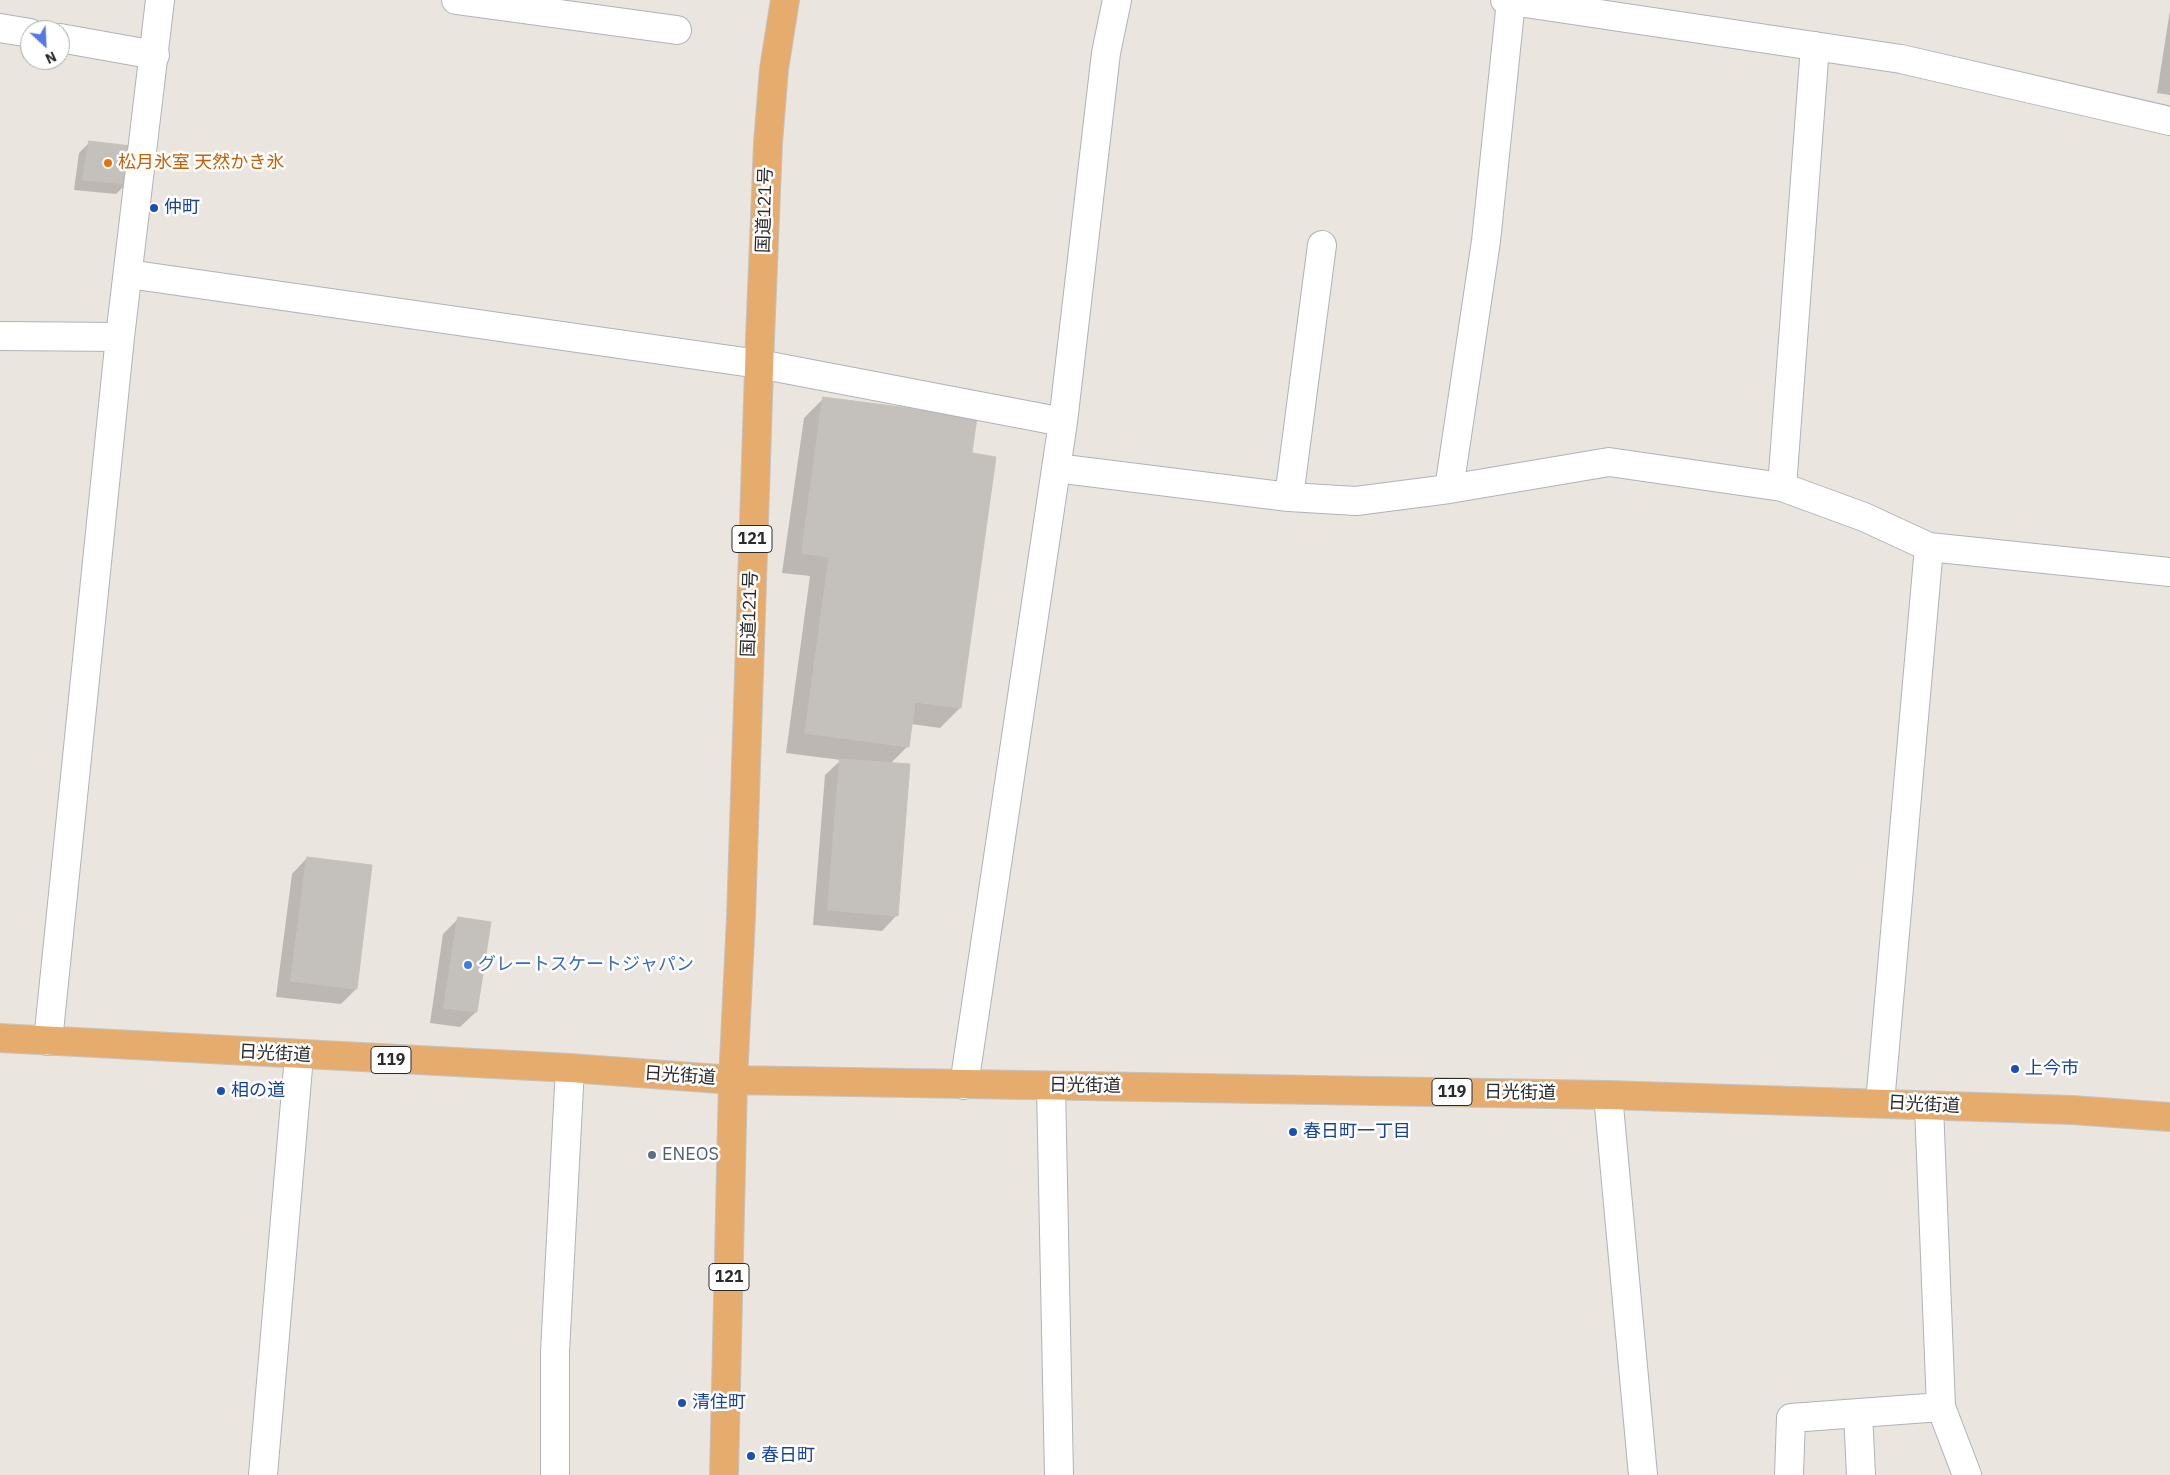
<!DOCTYPE html>
<meta charset="utf-8">
<style>
body{margin:0}
#map{position:relative;width:2170px;height:1475px;overflow:hidden;background:#ebe5df;font-family:"IBM Plex Sans",sans-serif}
canvas{display:block}
.north{position:absolute;left:20px;top:20px;width:50px;height:50px;box-sizing:border-box;background:#fff;border:1px solid #aaa;border-radius:50%;rotate:155deg;font-size:14px;font-weight:700;line-height:20px;text-align:center;color:#2b2b2b}
.north::after{content:'';display:block;margin:auto;width:18px;height:22px;background:#5478e4;clip-path:polygon(50% 0,100% 100%,50% 72%,0 100%)}
</style>
<div id="map">
<canvas width="2170" height="1475"></canvas>
<div class="north">N</div>
</div>
<script>
const ctx = document.querySelector('canvas').getContext('2d');
ctx.lineJoin = 'round';
function fillPath(path, color) { ctx.fillStyle = color; ctx.fill(path, 'evenodd'); }
function stroke(path, color, width, dash) { ctx.strokeStyle = color; ctx.lineWidth = width; ctx.lineCap = dash ? 'butt' : 'round'; ctx.setLineDash(dash || []); ctx.stroke(path); }
function write(font, color, halo, rows, align = 'center') {
  ctx.font = font + ' "IBM Plex Sans","Noto Sans JP",sans-serif'; ctx.lineWidth = 5; ctx.setLineDash([]); ctx.textBaseline = 'middle'; ctx.strokeStyle = halo; ctx.fillStyle = color; for (const [text, x, y, turn = 0] of rows) {
    ctx.save(); ctx.translate(x, y); ctx.rotate((+turn || 0) * Math.PI / 180); ctx.textAlign = isNaN(turn) ? turn : align; if (halo) ctx.strokeText(text, 0, 0); ctx.fillText(text, 0, 0); ctx.restore();
  }
}
fillPath(new Path2D(`
 M2170,10V95L2157,93Z
 M89,143L126,184L116,194L74,190L79,153Z
 M824,398L970,454L995,458L960,708L940,728L911,724L908,746L890,764L897,915L882,931L813,925L825,775L841,760L786,753L810,576L782,573L804,418Z
 M307,858L371,866L356,989L341,1004L276,997L292,874Z
 M459,918L476,1012L460,1027L430,1023L443,934Z`), '#0003');
const building = new Path2D(`
 M89,141L131,146L128,184L83,180Z
 M823,397L977,417L972,453L996,457L961,708L915,702L909,747L805,733L829,557L802,553Z
 M840,759L910,764L898,916L828,910Z
 M307,857L372,865L357,989L291,981Z
 M458,917L491,922L477,1012L444,1008Z`);
fillPath(building, '#c4c0bb');
stroke(building, '#c7c1b9', 1);
const minor = new Path2D(`
 M456,0L677,30
 M1505,0L1901,59L2170,121
 M0,28L30,33
 M60,38L155,55
 M128,274L759,364L1063,422
 M0,336L120,337
 M1056,468L1289,497L1356,501L1449,489L1609,462L1782,487L1864,517L1929,547L2170,572
 M1782,487L1815,46
 M1449,489L1486,241L1511,1
 M1289,497L1322,245
 M48,1041L120,337L160,0
 M964,1085L1063,422L1106,53L1117,0
 M1051,1086L1059,1475
 M1608,1095L1643,1475
 M1880,1103L1929,547
 M1929,1106L1941,1407L1967,1475
 M1858,1413L1861,1475
 M263,1475L299,1056
 M555,1475V1352L570,1068
 M1789,1475L1791,1418L1941,1407`);
const trunk = new Path2D(`
 M0,1038L570,1068L733,1080L1608,1095L2072,1110L2170,1117
 M724,1475L733,1080L741,917L760,339L768,143L774,69L785,0`);
stroke(minor, '#b0b2ba', 30);
stroke(trunk, '#c4c4c4', 30);
stroke(minor, '#fff', 28);
stroke(trunk, '#e5ac6e', 28);
for (const [x, y, r, color] of [
 [108,163,5,"#e8710a"],
 [154,208,5,"#1a4fb4"],
 [468,965,5,"#3f7fe0"],
 [2015,1069,5,"#1a4fb4"],
 [221,1091,5,"#1a4fb4"],
 [1293,1132,5,"#1a4fb4"],
 [652,1155,5,"#5c6f8a"],
 [682,1403,5,"#1a4fb4"],
 [751,1456,5,"#1a4fb4"]
]) { const dot = new Path2D(); dot.arc(x, y, r, 0, 2 * Math.PI); ctx.fillStyle = color; ctx.fill(dot); stroke(dot, '#fff', 2); }
for (const [x, y, w] of [
 [752,539,40],
 [391,1060,40],
 [1452,1092,40],
 [729,1277,40]
]) { const box = new Path2D(); box.roundRect(x - w / 2, y - 13.5, w, 27, 4); ctx.fillStyle = '#fff'; ctx.fill(box); stroke(box, '#2b2b2b', 1); }
write('bold 16px', '#2b2b2b', null, [
 ["121",752,539],
 ["119",391,1060],
 ["119",1452,1092],
 ["121",729,1277]
]);
write('18px', '#c56008', '#fff', [
 ["松月氷室 天然かき氷",118,163]
], 'left');
write('18px', '#164399', '#fff', [
 ["仲町",164,208],
 ["上今市",2025,1069],
 ["相の道",231,1091],
 ["春日町一丁目",1303,1132],
 ["清住町",692,1403],
 ["春日町",761,1456]
], 'left');
write('18px', '#2b2b2b', '#fff', [
 ["国道121号",765,210,-88],
 ["国道121号",750,614,-88],
 ["日光街道",275,1054,3],
 ["日光街道",680,1076,4],
 ["日光街道",1085,1086,1],
 ["日光街道",1520,1093,1],
 ["日光街道",1924,1105,3]
]);
write('18px', '#366cbe', '#fff', [
 ["グレートスケートジャパン",478,965]
], 'left');
write('18px', '#4e5e75', '#fff', [
 ["ENEOS",662,1155]
], 'left');
</script>
